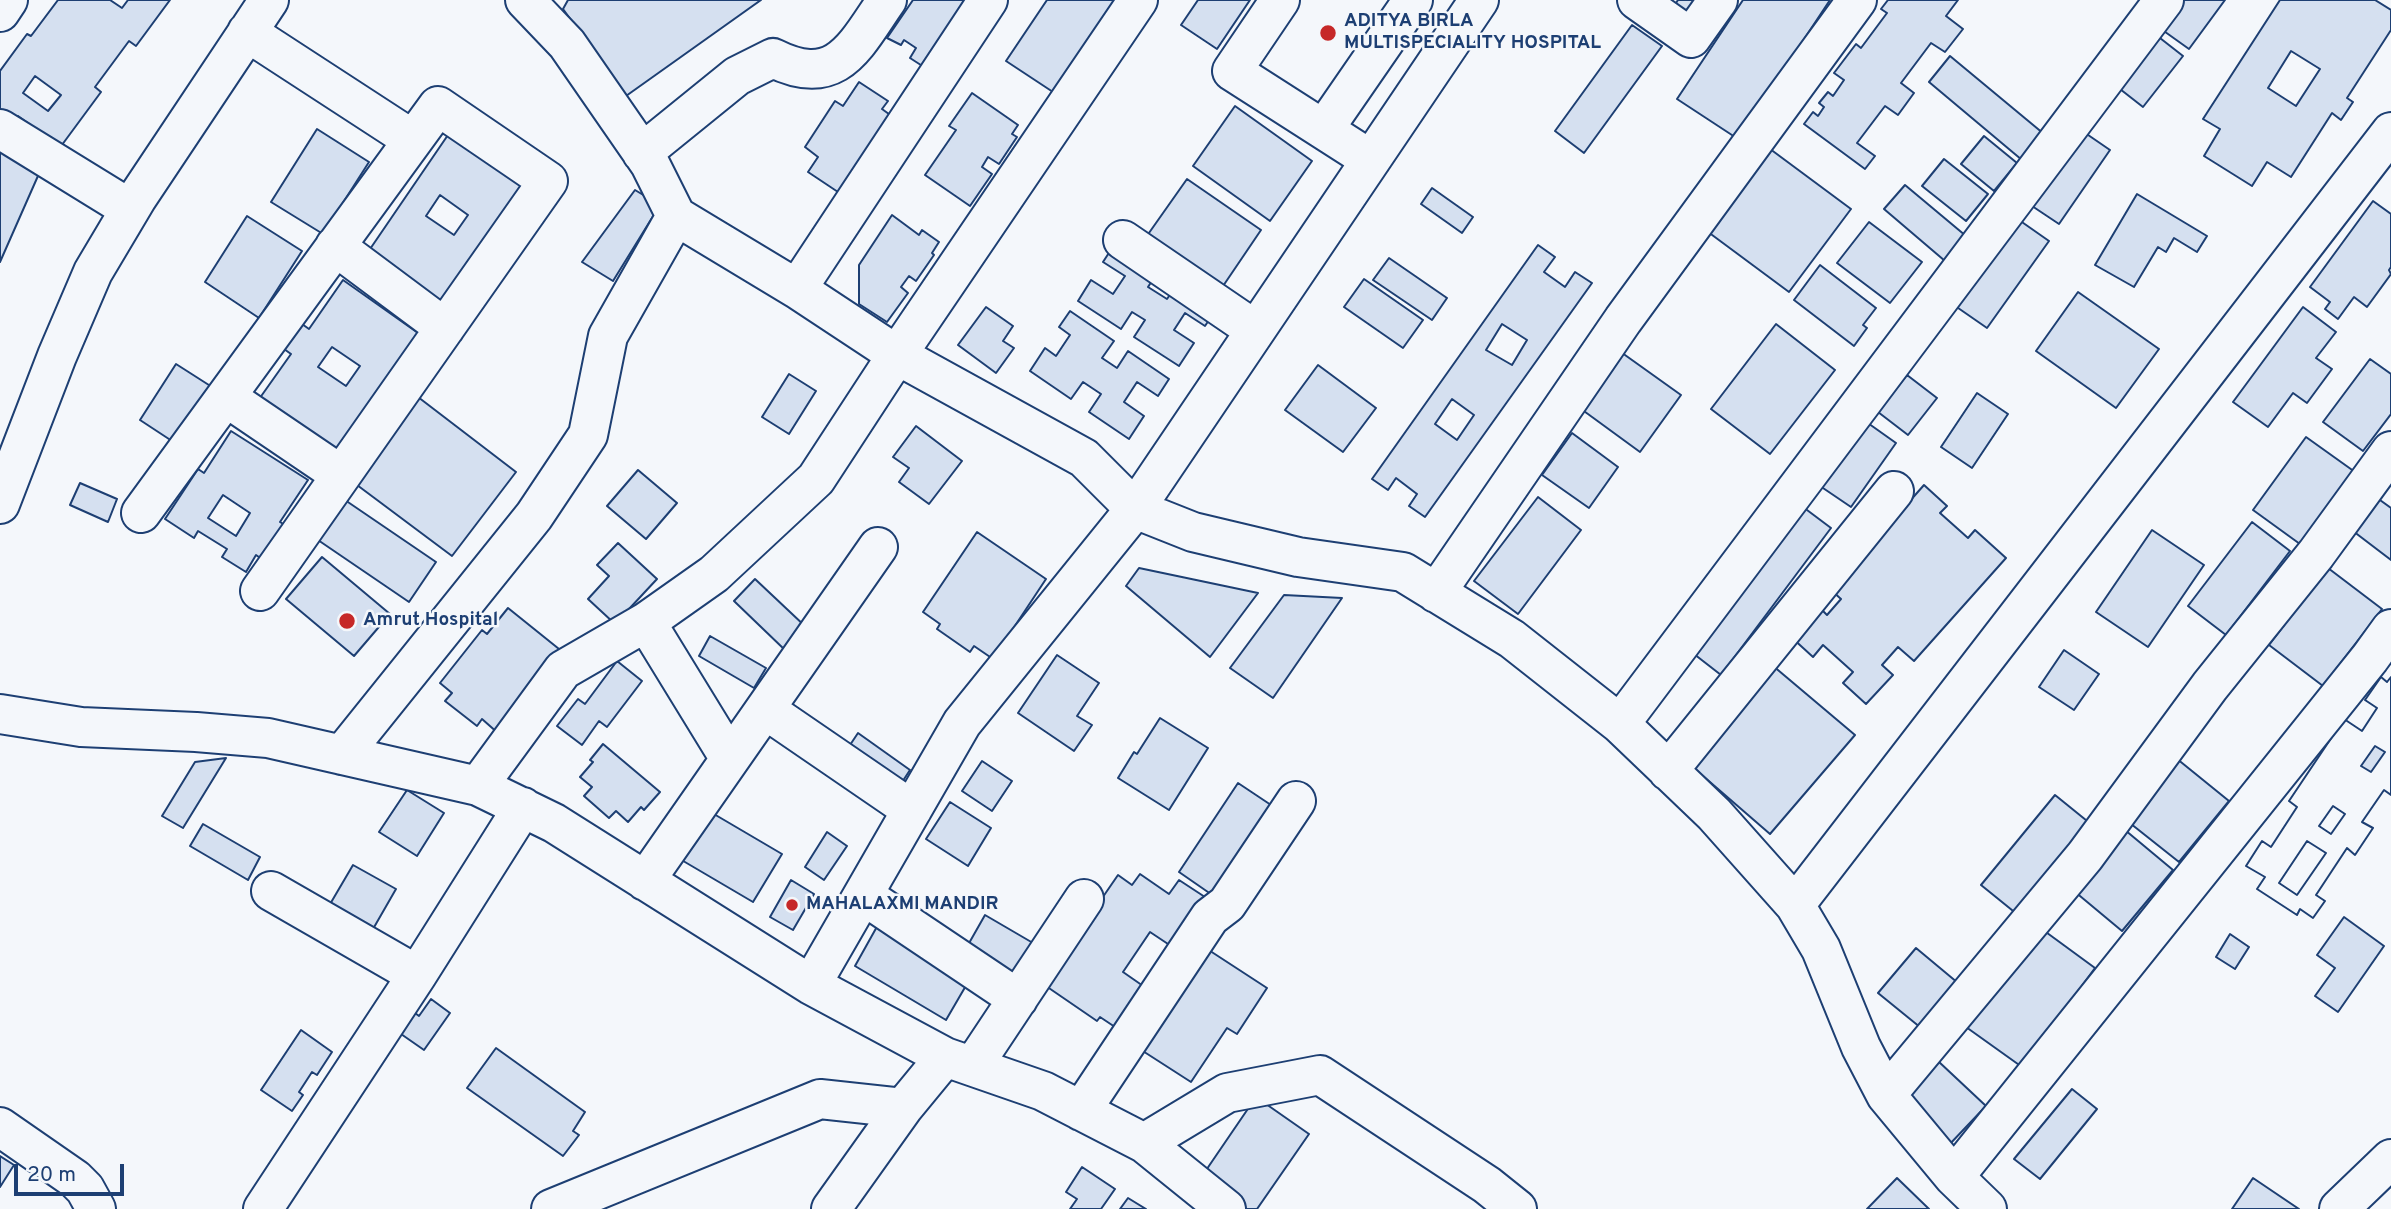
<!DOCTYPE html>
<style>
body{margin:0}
#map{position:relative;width:2391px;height:1209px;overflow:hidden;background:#f4f7fb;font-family:Overpass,sans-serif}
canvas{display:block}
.scale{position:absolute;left:14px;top:1164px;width:110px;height:32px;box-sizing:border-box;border:4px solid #1d3f73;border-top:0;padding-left:9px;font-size:21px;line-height:24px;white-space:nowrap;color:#1d3f73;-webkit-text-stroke:5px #f4f7fb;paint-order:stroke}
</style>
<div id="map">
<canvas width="2391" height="1209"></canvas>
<div class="scale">20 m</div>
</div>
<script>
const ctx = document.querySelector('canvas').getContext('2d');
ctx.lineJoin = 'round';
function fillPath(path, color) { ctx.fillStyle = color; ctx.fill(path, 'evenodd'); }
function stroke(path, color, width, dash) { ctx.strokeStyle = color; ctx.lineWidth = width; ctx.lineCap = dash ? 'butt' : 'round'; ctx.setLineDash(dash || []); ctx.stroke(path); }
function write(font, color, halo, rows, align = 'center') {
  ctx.font = font + ' Overpass,sans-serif'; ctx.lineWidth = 5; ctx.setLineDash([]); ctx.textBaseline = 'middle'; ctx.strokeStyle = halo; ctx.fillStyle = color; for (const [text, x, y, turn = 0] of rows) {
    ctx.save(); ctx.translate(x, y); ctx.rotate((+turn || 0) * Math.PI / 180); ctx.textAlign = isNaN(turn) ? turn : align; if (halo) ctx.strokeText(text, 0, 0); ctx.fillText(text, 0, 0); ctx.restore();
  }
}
const building = new Path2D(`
 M58,0H110L122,8L128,0H170L136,46L129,41L95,87L101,92L56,153L32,126L18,116L13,122L0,112V71L27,34L31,36ZM35,76L61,95L48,111L23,93Z
 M568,0H761L626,96L563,9Z
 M913,0H971L927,69L910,58L916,48L904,40L901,45L887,38Z
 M1047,0H1115L1053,92L1006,61Z
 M1198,0H1250L1217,49L1181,25Z
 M1678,0H1700L1689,16L1674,6Z
 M1743,0H1830L1738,139L1677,99Z
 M1888,0H1958L1946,16L1963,29L1945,52L1931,43L1901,83L1914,93L1898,115L1885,106L1857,143L1875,156L1865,169L1804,124L1813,112L1818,116L1824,107L1819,103L1828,92L1833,96L1844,80L1834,73L1856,44L1861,48L1887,13L1881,9Z
 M2171,0H2225L2189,49L2154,24Z
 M2280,0H2375L2391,10V30L2347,98L2353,102L2341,120L2332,113L2291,177L2267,162L2252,186L2204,156L2220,129L2203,119ZM2291,51L2320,69L2296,106L2268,88Z
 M1632,25L1662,46L1584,153L1555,131Z
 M2151,31L2183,56L2143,107L2111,82Z
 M1950,56L2044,134L2022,160L1929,82Z
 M859,82L888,101L882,109L893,117L841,194L808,172L818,157L805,147L835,101L843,106Z
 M972,93L1018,125L1012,134L1017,137L999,164L988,157L982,167L992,174L970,206L925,175L956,130L949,126Z
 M1235,106L1312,161L1270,221L1193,166Z
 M2075,126L2110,150L2059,224L2023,200Z
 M317,129L369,162L323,234L271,202Z
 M450,132L526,185L444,304L368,252Z
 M1984,136L2017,163L1994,191L1961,164Z
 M0,140L45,160L0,262Z
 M1762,143L1851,209L1789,292L1700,226Z
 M1944,159L1988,194L1966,221L1922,186Z
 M1187,179L1261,230L1219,292L1144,240Z
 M1905,185L1966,236L1945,261L1884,209Z
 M1432,188L1473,217L1462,233L1421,204Z
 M635,190L660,205L613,281L582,262Z
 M2137,194L2207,236L2197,252L2174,238L2166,252L2158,247L2134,287L2095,265Z
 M440,195L468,215L454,235L426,216Z
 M2373,201L2391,214V267L2389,270L2391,274L2367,307L2354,297L2338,319L2325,309L2330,302L2310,287Z
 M2009,213L2049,241L1987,328L1948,301Z
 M892,215L919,235L922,230L939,242L932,253L934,255L916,281L909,276L901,287L908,293L887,322L859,304V265Z
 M247,216L302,251L259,318L205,282Z
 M1869,222L1922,262L1890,303L1837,263Z
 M1114,245L1157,273L1148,287L1167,299L1176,286L1215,311L1205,326L1185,313L1174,330L1194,343L1179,366L1134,337L1145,320L1132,312L1121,329L1078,301L1091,280L1113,294L1125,276L1103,262Z
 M1538,245L1555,257L1544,272L1565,287L1575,272L1592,283L1425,517L1409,506L1417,494L1396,478L1388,490L1372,479ZM1502,324L1527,340L1512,365L1486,350ZM1452,399L1474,415L1457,440L1435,424Z
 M1389,258L1447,298L1432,320L1373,280Z
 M1820,265L1876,308L1863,325L1867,328L1854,346L1794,300Z
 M1364,279L1423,320L1403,348L1344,307Z
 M343,280L418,333L333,455L257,402L291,354L284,349L302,324L309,329ZM332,347L360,366L346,386L318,367Z
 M2078,292L2159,349L2116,408L2036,351Z
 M986,307L1013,326L1003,341L1014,348L996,373L958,345Z
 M2303,307L2336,332L2316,358L2332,369L2307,403L2293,393L2268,427L2233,402Z
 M1070,311L1114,341L1102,358L1117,368L1128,351L1169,379L1158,396L1137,382L1124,402L1144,416L1129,439L1089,412L1101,394L1083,382L1071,399L1030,371L1045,348L1056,356L1070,335L1059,327Z
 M1776,324L1835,370L1770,454L1711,409Z
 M1618,350L1681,395L1640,452L1577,406Z
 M2370,359L2391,374V414L2363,451L2323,422Z
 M176,364L212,387L175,443L140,420Z
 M1318,365L1376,408L1343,452L1285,410Z
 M789,374L816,391L789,434L762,417Z
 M1907,375L1937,398L1908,435L1878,412Z
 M1977,393L2008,414L1972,468L1941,447Z
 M418,397L516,472L452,556L353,482Z
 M1865,421L1896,443L1851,507L1820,486Z
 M916,426L962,461L929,504L899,482L909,468L893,457Z
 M231,431L308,480L280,522L285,525L263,560L256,555L246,572L222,557L227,549L198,531L194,538L165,519L198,469L204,473Z
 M1572,433L1618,467L1589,508L1542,475Z
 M2306,437L2355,472L2311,552L2253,510Z
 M638,470L677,503L646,539L607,506Z
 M80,483L117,499L108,522L70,505Z
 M1924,485L1947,506L1940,513L1968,538L1975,530L2006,558L1914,661L1898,647L1882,665L1893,675L1866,704L1843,683L1853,672L1823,645L1813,657L1790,636L1817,605L1827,615L1841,599L1831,590Z
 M223,495L250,513L236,536L208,518Z
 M2373,495L2391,508V560L2349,528Z
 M1538,497L1581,530L1518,614L1474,581Z
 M342,498L436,562L409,602L315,538Z
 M1795,501L1831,528L1721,675L1685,647Z
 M2252,522L2290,551L2226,635L2188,606Z
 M2152,530L2204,565L2148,647L2096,612Z
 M977,532L1046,579L993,659L974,646L970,652L937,629L940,624L923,612Z
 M618,543L657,579L615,624L588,599L609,576L597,565Z
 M322,557L390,614L354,656L286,599Z
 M1139,568L1258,593L1210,657L1126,586Z
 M2328,568L2382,609L2323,686L2269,645L2285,624L2280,620Z
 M755,579L807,628L786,651L734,601Z
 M1284,595L1342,598L1273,698L1230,668Z
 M508,608L564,653L499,734L482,719L477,726L445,701L452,693L440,683L482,630L487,634Z
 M710,636L766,668L754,688L699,656Z
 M2064,650L2099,674L2074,710L2039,687Z
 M1057,655L1099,683L1077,716L1092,725L1074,751L1018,713Z
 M617,661L642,681L607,727L599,721L582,745L557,726L578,699L585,704Z
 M1772,665L1855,735L1770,834L1688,763Z
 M2381,677L2387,682L2391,677V795L2384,790L2362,822L2373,828L2355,855L2347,848L2316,895L2325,901L2313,918L2300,909L2297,915L2257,889L2265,877L2246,866L2262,841L2271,847L2297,807L2289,801L2344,719L2362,731L2377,708L2365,700ZM2375,746L2385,752L2371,772L2361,766Z
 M2381,677L2387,682L2391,677V795L2384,790L2362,822L2373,828L2355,855L2347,848L2316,895L2325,901L2313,918L2300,909L2297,915L2257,889L2265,877L2246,866L2262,841L2271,847L2297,807L2289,801L2344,719L2362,731L2377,708L2365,700ZM2375,746L2385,752L2371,772L2361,766ZM2333,806L2345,814L2331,834L2319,826ZM2307,841L2326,853L2297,895L2279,883Z
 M1160,718L1208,748L1169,810L1118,778L1134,752L1137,754Z
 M858,733L910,770L895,793L842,757Z
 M603,744L660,792L644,810L641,807L628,822L616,811L609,818L584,796L592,787L580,777L593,762L590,760Z
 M2375,746L2385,752L2371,772L2361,766Z
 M2171,754L2229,801L2179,862L2121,816Z
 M226,758L183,828L162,816L195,762Z
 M982,761L1012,781L992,811L962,791Z
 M1238,783L1277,809L1218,899L1179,872Z
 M407,790L444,813L417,856L379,832Z
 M2055,795L2097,829L2023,919L1981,885Z
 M950,802L991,828L968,866L926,839Z
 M2333,806L2345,814L2331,834L2319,826Z
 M702,807L782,854L753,902L673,855Z
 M203,824L260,857L248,880L190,846Z
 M2125,830L2173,870L2122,931L2074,891Z
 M827,832L847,846L824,880L805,867Z
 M2307,841L2326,853L2297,895L2279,883Z
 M353,865L396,889L369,936L326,911Z
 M1140,874L1169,894L1179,880L1208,899L1174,948L1150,932L1123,972L1146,988L1118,1029L1100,1017L1097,1021L1043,984L1118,875L1132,885Z
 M791,880L814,894L793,930L770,917Z
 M985,915L1033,943L1012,980L964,952Z
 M2344,917L2384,946L2338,1012L2315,996L2335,968L2317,955Z
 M879,923L971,977L946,1020L855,966Z
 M2039,927L2095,968L2022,1067L1966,1027Z
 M2230,934L2249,947L2235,969L2216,957Z
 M1201,945L1267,988L1237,1034L1227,1028L1191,1082L1135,1046Z
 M1916,948L1964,988L1926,1032L1878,993Z
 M431,999L450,1013L424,1050L401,1034L415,1013L419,1016Z
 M301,1030L332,1052L317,1075L312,1072L299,1092L303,1095L292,1111L261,1090Z
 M496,1048L585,1112L573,1131L579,1135L563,1156L467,1088Z
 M1938,1061L1986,1106L1948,1146L1901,1102Z
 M2072,1089L2097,1109L2040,1179L2014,1159Z
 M1256,1097L1309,1134L1257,1209H1237L1198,1182Z
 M0,1156L14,1165L0,1187Z
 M1082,1167L1115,1189L1101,1209H1070L1077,1199L1066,1192Z
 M1897,1178L1929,1209H1867Z
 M2253,1178L2299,1209H2232Z
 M1128,1198L1146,1209H1120Z`);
fillPath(building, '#d5e0f0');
stroke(building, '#1d3f73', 2);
const minor = new Path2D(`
 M525,0L567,44L650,164L676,216L797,289L897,355L1084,458L1135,509L1193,532L1298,557L1403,572L1512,639L1620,724L1714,814L1795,905L1821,949L1861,1047L1886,1095L1954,1177L1987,1209
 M1280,0L1232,71L1371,160
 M1637,0L1691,38L1718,0
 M0,12L8,0
 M247,32L413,140
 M0,129L130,209
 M1324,129L1413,0
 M642,153L737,76L773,58C837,90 855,46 887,0
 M1123,240L1255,330
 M335,246L445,328
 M797,289L988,0
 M226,397L341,475
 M0,504L57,356L93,272L137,198L269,0
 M141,513L438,106L548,181L260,591
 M1436,593L1623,320L1857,0
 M646,622L730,759
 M766,710L912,810
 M0,714L81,727L196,732L268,738L478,786L554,823L811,985L945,1057L1043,1091L1144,1143L1226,1209
 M1620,724L2164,0
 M342,755L534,516L588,435L608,336L676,216
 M1668,771L1894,491
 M478,786L563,670L646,622L714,574L816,479L897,355L1138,0
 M645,881L878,547
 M271,891L417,975
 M863,895L1018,999
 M1795,905L2391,132
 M811,985L962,723L1135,509L1479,0
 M973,1066L1084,899
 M1886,1095L2085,856L2210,686L2316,554L2391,451
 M1081,1111L1210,917L1227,904L1296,801
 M0,1127L75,1179L85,1189L96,1209
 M1144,1143L1227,1093L1320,1075L1487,1185L1517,1209
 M1954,1177L2370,658L2391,629
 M263,1209L417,975L523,807
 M551,1209L820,1099L903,1108
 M831,1209L903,1108L945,1057
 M2339,1209L2391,1159`);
stroke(minor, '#1d3f73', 42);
stroke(minor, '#f4f7fb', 38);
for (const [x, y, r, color] of [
 [1328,33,9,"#c62828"],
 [347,621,9,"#c62828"],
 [792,905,7,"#c62828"]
]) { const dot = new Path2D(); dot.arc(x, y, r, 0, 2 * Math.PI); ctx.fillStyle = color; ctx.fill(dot); stroke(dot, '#f4f7fb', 2.5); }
write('bold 19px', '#1d3f73', '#f4f7fb', [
 ["ADITYA BIRLA",1344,22],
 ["MULTISPECIALITY HOSPITAL",1344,44],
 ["Amrut Hospital",363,621],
 ["MAHALAXMI MANDIR",806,905]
], 'left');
</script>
